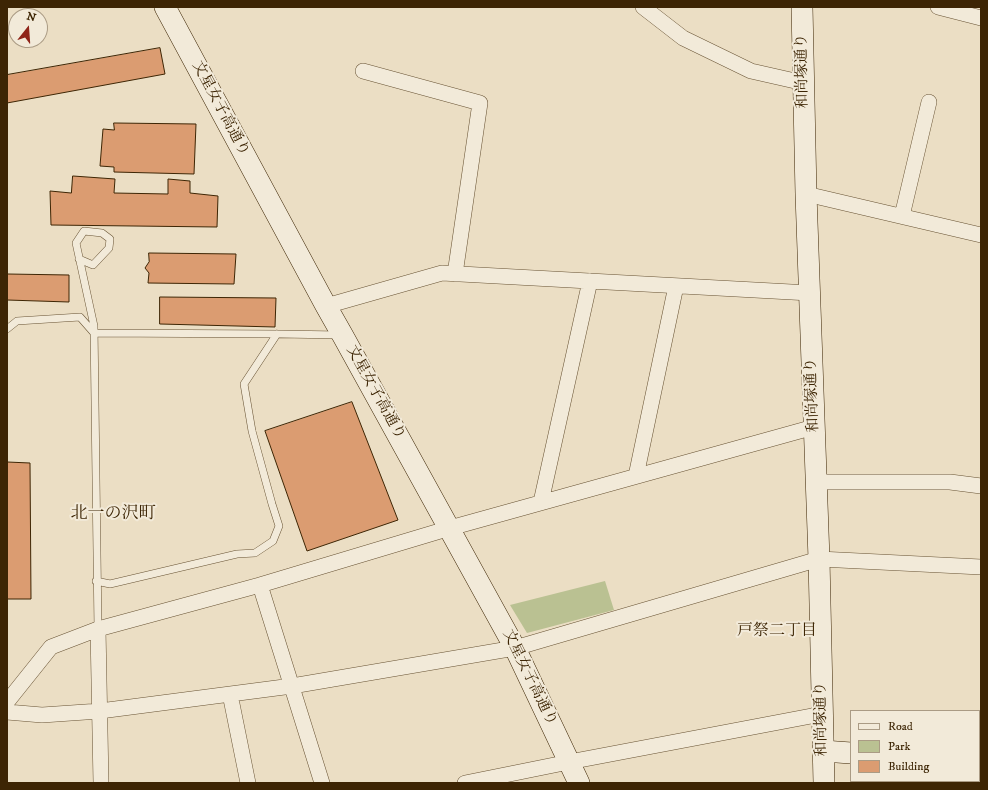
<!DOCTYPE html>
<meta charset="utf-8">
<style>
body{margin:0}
#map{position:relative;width:988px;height:790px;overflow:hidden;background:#ebdec4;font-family:"IM FELL DW Pica",serif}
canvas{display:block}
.frame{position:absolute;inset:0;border:8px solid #3d2504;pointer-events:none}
.legend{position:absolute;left:850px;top:710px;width:130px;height:72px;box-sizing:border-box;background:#f2ead9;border:1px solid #aa9b84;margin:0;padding:5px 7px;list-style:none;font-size:12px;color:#3d2504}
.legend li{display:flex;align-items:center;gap:8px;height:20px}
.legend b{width:20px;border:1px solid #aa9b84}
.north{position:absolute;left:8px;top:8px;width:40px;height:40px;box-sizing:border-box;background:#f2ead9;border:1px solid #aa9b84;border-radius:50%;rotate:17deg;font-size:11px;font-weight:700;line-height:16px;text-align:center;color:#3d2504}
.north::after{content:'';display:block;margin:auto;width:14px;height:18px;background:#8f2418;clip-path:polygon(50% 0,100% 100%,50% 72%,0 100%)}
</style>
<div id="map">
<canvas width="988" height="790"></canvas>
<div class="frame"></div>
<ul class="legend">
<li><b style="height:5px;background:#f2ead9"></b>Road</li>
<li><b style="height:11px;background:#bac192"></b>Park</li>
<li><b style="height:11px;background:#db9c71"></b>Building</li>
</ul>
<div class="north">N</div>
</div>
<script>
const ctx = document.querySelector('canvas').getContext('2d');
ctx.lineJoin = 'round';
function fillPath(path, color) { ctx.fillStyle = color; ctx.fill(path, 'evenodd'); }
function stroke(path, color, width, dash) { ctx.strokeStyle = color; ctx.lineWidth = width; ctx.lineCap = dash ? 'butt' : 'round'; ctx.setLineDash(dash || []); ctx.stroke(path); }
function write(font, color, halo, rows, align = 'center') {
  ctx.font = font + ' "IM FELL DW Pica","Noto Serif JP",serif'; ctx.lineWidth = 4; ctx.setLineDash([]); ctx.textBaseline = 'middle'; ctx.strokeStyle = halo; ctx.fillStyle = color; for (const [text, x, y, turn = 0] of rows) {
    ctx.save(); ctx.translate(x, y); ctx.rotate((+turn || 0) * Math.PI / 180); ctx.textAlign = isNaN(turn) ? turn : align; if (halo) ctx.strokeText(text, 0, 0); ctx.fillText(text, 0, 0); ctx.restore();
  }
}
fillPath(new Path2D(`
 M605,581L614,610L527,633L510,605Z`), '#bac192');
const building = new Path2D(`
 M160,48L165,74L7,103V75Z
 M114,123L196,124L194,174L114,172V167L100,166L103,129L114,130Z
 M73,176L115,179L114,193L168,194V179L190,181V193L218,196L217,227L51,225L50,191L71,193Z
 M149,253L236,254L234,284L148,283L149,273L145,268L149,262Z
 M7,274L69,275V302L7,300Z
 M160,297L276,298L275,327L160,324Z
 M352,402L398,520L307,551L265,431Z
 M7,462L30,463L31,599H7Z`);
fillPath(building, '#db9c71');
stroke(building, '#3d2504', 1);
const lane = new Path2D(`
 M79,259L93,265L109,248L110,239L102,233L84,231L76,243L94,326L98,629
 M7,329L17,321L80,317L94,333L279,334L340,335
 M96,581L110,584L237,554L255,553L273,541L279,526L272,504L252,431L244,384L277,334`);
const street = new Path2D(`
 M643,7L683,38L751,71L804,83
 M938,7L981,18
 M363,71L480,103L455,274
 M806,194L981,235
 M902,216L929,102
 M326,306L442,273L810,293
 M636,476L676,286
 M816,482H950L981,486
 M541,502L590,281
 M260,585L322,783
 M98,629L101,783
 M230,694L248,783
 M7,702L51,647L98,629L260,585L450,528L814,427
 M7,712L42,715L100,711L292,686L515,648L819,559L981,567
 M465,783L569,762L822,714`);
const secondary = new Path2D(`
 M165,7L326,306L343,336L515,648L579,783
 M802,7L806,194L819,559L824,783
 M823,751L851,753
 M979,772L981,773`);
stroke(lane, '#685334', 8);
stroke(street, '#685334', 16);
stroke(secondary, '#3d2504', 22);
stroke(lane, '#f2ead9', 7);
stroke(street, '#f2ead9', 15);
stroke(secondary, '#f2ead9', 21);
write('15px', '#3d2504', '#f2ead9', [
 ["和尚塚通り",803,71,-91],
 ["文星女子高通り",220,109,62],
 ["文星女子高通り",375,393,61],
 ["和尚塚通り",813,395,-92],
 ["文星女子高通り",529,678,64],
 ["和尚塚通り",822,719,-91]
]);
write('16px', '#3d2504', '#f2ead9', [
 ["戸祭二丁目",777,632]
]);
write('17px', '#3d2504', '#f2ead9', [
 ["北一の沢町",113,514]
]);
</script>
